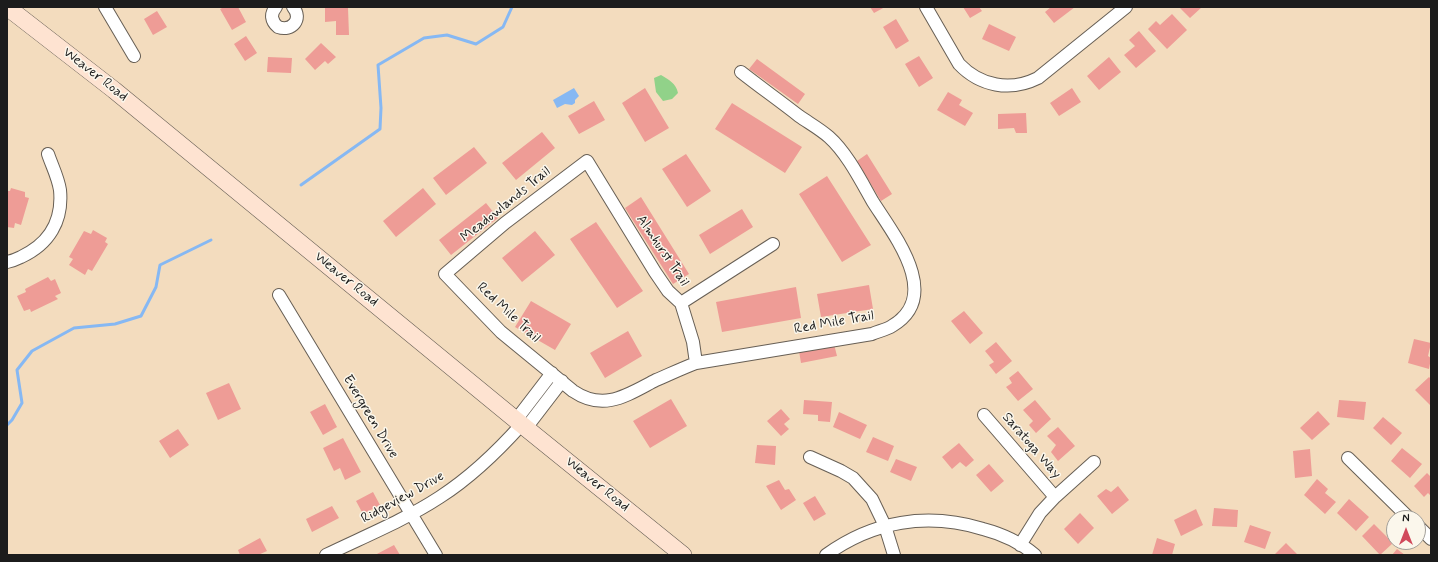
<!DOCTYPE html>
<style>
body{margin:0}
#map{position:relative;width:1438px;height:562px;overflow:hidden;background:#f3dcbe;font-family:Mynerve,sans-serif}
canvas{display:block}
.frame{position:absolute;inset:0;border:8px solid #1c1c1c;pointer-events:none}
.north{position:absolute;left:1386px;top:510px;width:40px;height:40px;box-sizing:border-box;background:#fbf7ec;border:1px solid #a29f99;border-radius:50%;rotate:0deg;font-size:11px;font-weight:700;line-height:16px;text-align:center;color:#1c1c1c}
.north::after{content:'';display:block;margin:auto;width:14px;height:18px;background:#d1495b;clip-path:polygon(50% 0,100% 100%,50% 72%,0 100%)}
</style>
<div id="map">
<canvas width="1438" height="562"></canvas>
<div class="frame"></div>
<div class="north">N</div>
</div>
<script>
const ctx = document.querySelector('canvas').getContext('2d');
ctx.lineJoin = 'round';
function fillPath(path, color) { ctx.fillStyle = color; ctx.fill(path, 'evenodd'); }
function stroke(path, color, width, dash) { ctx.strokeStyle = color; ctx.lineWidth = width; ctx.lineCap = dash ? 'butt' : 'round'; ctx.setLineDash(dash || []); ctx.stroke(path); }
function write(font, color, halo, rows, align = 'center') {
  ctx.font = font + ' Mynerve,sans-serif'; ctx.lineWidth = 3; ctx.setLineDash([]); ctx.textBaseline = 'middle'; ctx.strokeStyle = halo; ctx.fillStyle = color; for (const [text, x, y, turn = 0] of rows) {
    ctx.save(); ctx.translate(x, y); ctx.rotate((+turn || 0) * Math.PI / 180); ctx.textAlign = isNaN(turn) ? turn : align; if (halo) ctx.strokeText(text, 0, 0); ctx.fillText(text, 0, 0); ctx.restore();
  }
}
fillPath(new Path2D(`
 M661,75C669,80 676,83 678,93L672,99L663,101L656,92L654,78Z`), '#91d289');
fillPath(new Path2D(`
 M574,88L579,96L575,100V103L572,105L565,104L557,108L553,100Z`), '#86b8f3');
stroke(new Path2D(`
 M301,185L380,129L381,108L378,65L424,38L447,35L476,44L503,27L512,7
 M7,425L12,420L22,403L17,370L32,351L74,328L115,324L141,316L156,287L160,265L211,240`), '#86b8f3', 3);
fillPath(new Path2D(`
 M224,7H238L246,22L232,30L220,9Z
 M870,7H885L874,13Z
 M963,7H979L982,11L970,18Z
 M1051,7H1075L1054,23L1045,12Z
 M1181,7H1202L1190,18L1180,8Z
 M325,8H348L349,35H336V21L325,22Z
 M157,11L167,27L153,35L144,19Z
 M1172,14L1187,30L1167,49L1148,29L1156,21L1160,25Z
 M896,19L909,41L896,49L883,27Z
 M989,24L1016,37L1009,51L982,39Z
 M1139,31L1156,51L1136,68L1124,55L1135,46L1129,40Z
 M246,36L257,53L245,61L234,44Z
 M321,43L336,57L328,64L325,61L315,70L305,59Z
 M919,56L933,78L919,87L905,64Z
 M268,57L292,58L291,73L267,72Z
 M1109,57L1121,72L1099,90L1087,76Z
 M757,59L805,94L798,104L749,69Z
 M645,88L669,128L645,142L622,103Z
 M1072,88L1081,102L1059,116L1050,103Z
 M948,92L962,100L959,105L973,113L965,126L937,110Z
 M594,101L605,120L579,134L568,116Z
 M732,103L802,147L785,173L715,129Z
 M1026,113L1027,133H1016L1014,128L998,129V114Z
 M542,132L555,148L516,180L502,163Z
 M474,147L487,163L446,195L433,178Z
 M686,154L711,191L687,207L662,169Z
 M867,154L892,194L881,201L857,161Z
 M827,176L871,245L842,262L799,194Z
 M11,188L25,192V197L29,198L21,225L15,223L14,228L7,227V191H10Z
 M423,188L436,204L396,237L383,221Z
 M641,197L689,274L673,284L625,208Z
 M486,203L498,218L451,255L439,240Z
 M742,209L753,227L710,254L699,235Z
 M596,222L643,291L617,308L570,239Z
 M93,230L107,238L105,242L108,244L92,271L88,269L85,275L69,265L73,259L69,257L84,231L91,234Z
 M535,231L555,255L522,282L502,258Z
 M48,277L51,281L55,279L61,293L55,296L58,299L31,312L30,309L24,311L17,296L26,292L25,289Z
 M869,285L873,309L821,317L817,294Z
 M796,287L801,318L722,332L716,302Z
 M531,301L571,324L555,350L515,327Z
 M964,311L983,333L970,344L951,321Z
 M628,331L642,356L605,378L590,353Z
 M1414,339L1431,343L1428,356L1431,358L1429,369L1408,363Z
 M996,342L1012,361L996,374L989,365L994,362L985,351Z
 M834,344L837,356L801,363L799,351Z
 M1018,371L1033,389L1018,401L1006,387L1012,383L1009,378Z
 M1429,377L1431,379V406L1415,390Z
 M229,383L241,409L218,420L206,393Z
 M671,399L687,426L650,448L633,421Z
 M804,400L832,402L830,422L818,421V415L803,414Z
 M1035,400L1051,419L1036,433L1029,425L1033,421L1023,410Z
 M1339,400L1366,402L1364,420L1337,417Z
 M325,404L337,427L323,435L310,412Z
 M781,409L790,419L784,424L789,429L781,436L767,421Z
 M1318,411L1330,424L1312,440L1300,428Z
 M839,412L867,425L860,439L833,427Z
 M1383,417L1402,433L1391,445L1373,428Z
 M1058,427L1075,446L1058,461L1051,452L1056,445L1047,436Z
 M178,429L189,445L170,458L159,441Z
 M873,437L894,446L888,461L866,452Z
 M343,438L361,472L345,480L340,468L334,471L323,448Z
 M959,443L974,460L966,467L960,462L952,469L942,457Z
 M757,445L776,446L775,465L755,463Z
 M1402,448L1422,464L1410,478L1391,461Z
 M1310,449L1312,476L1295,478L1293,451Z
 M896,459L917,467L911,481L890,472Z
 M989,464L1004,481L991,492L976,475Z
 M1427,473L1431,477V496L1428,493L1424,497L1414,486Z
 M1317,479L1328,489L1325,493L1336,502L1325,514L1304,495Z
 M779,480L785,490L789,489L796,500L781,510L766,486Z
 M1118,486L1129,500L1112,514L1097,496L1106,489L1111,492Z
 M373,492L380,505L363,514L356,501Z
 M815,496L826,514L814,521L803,503Z
 M1349,499L1369,517L1356,531L1337,513Z
 M332,506L339,518L312,532L306,519Z
 M1214,508L1238,510L1237,527L1212,526Z
 M1196,509L1203,525L1181,536L1174,520Z
 M1080,513L1094,528L1078,544L1064,529Z
 M1374,524L1393,543L1380,555L1362,536Z
 M1250,525L1271,532L1265,549L1244,542Z
 M260,538L267,551L258,555H240L238,550Z
 M1157,538L1175,544L1172,555H1152Z
 M1286,543L1298,555H1274Z
 M394,545L400,555H375Z
 M1397,549L1405,555H1392Z`), '#ee9c96');
const street = new Path2D(`
 M105,7L134,56
 M276,7C270,14 271,21 278,27C292,32 303,19 293,7
 M926,7L959,64C980,86 1010,92 1038,78L1126,7
 M7,262C12,261 17,259 21,257C49,244 63,221 60,190C58,177 52,166 48,154
 M279,295L436,555
 M681,303L773,244
 M696,363L693,342L681,303L668,291L655,272L587,161L505,223L445,274L501,332L573,391C604,412 627,395 656,380C670,374 683,368 696,363L872,334C878,331 886,330 892,326C943,296 894,235 873,202C861,181 847,153 829,137C820,129 809,123 799,116C780,101 760,87 741,72
 M984,415L1055,497
 M516,420L552,373
 M526,428L562,381
 M810,457L841,471L853,478L872,499L885,526L894,555
 M1348,458L1409,518
 M1418,526L1431,539
 M1020,545L1040,513L1055,497L1094,462
 M326,555C363,537 405,520 440,497C471,477 497,452 522,424
 M826,555C873,521 927,512 983,529C1002,534 1020,542 1035,555`);
const secondary = new Path2D(`
 M7,7L114,90L516,420L683,555`);
stroke(street, '#675f55', 14);
stroke(secondary, '#675f55', 18);
stroke(street, '#fff', 12);
stroke(secondary, '#fee3d1', 17);
write('14px', '#1c1c1c', '#fbf7ec', [
 ["Weaver Road",95,75,38],
 ["Meadowlands Trail",506,205,-39],
 ["Almhurst Trail",662,251,56],
 ["Weaver Road",346,280,39],
 ["Red Mile Trail",508,313,43],
 ["Red Mile Trail",834,323,-10],
 ["Evergreen Drive",370,417,59],
 ["Saratoga Way",1031,446,49],
 ["Weaver Road",597,485,39],
 ["Ridgeview Drive",403,498,-29]
]);
</script>
